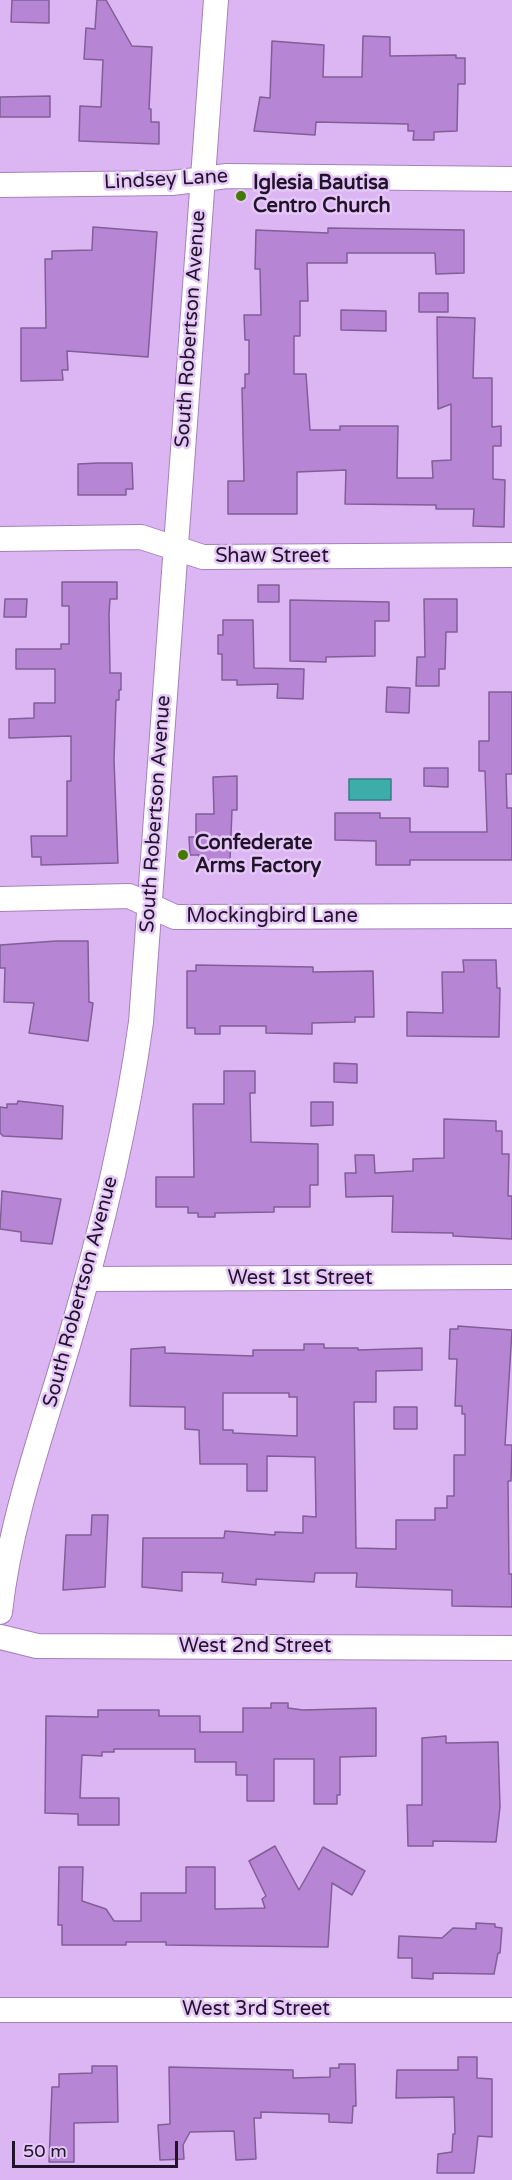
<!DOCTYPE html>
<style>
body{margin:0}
#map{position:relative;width:512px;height:2180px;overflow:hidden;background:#dcb6f3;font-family:"Varela Round",sans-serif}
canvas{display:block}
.scale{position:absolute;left:12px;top:2141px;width:166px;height:27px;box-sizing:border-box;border:3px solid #211329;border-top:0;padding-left:8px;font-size:18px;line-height:21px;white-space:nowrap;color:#211329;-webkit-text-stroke:4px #e5c7f8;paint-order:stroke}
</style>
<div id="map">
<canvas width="512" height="2180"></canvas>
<div class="scale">50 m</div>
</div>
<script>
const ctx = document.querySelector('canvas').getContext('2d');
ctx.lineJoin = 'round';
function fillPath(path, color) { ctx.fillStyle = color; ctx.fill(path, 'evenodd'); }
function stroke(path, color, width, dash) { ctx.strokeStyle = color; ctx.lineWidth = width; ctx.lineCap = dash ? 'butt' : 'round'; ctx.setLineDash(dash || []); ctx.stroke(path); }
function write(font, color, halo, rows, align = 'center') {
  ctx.font = font + ' "Varela Round",sans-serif'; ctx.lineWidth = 5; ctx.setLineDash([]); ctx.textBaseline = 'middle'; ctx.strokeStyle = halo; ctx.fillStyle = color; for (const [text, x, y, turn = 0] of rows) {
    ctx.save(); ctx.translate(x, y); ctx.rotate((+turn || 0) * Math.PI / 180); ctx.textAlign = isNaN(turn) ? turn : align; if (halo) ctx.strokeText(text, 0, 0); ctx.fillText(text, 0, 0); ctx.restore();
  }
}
const water = new Path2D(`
 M349,779H391V800H349Z`);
fillPath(water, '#3cada9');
stroke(water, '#347f83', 1.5);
const building = new Path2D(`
 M12,0H49V23L11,22Z
 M97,0H106L132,46L152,47L149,109H151V122H159V144L79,141L80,106L101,107L103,60L84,59L86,28L95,29Z
 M363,36L390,37V56L456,55V58H465V84H458L457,131L434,132V140H413L414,131H408V124L316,122L315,135L254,131L260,97L270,98L272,41L324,45L323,77H362Z
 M50,96V117H0V97Z
 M93,227L157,232L148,357L67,351L68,370H62L63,380L21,381V328H46L45,259H52V251L92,250Z
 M328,228L464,230V273L436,274L435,253H347V263H307L308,301H300V336H294V374H306L310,430H340V426H398L397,478H433L432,461L451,460V404L438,409L437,317L475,318L473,378H492V427L501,426V446H493V479L505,480L504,527L473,526L474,509H436V505L345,504L346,470L297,472V514H228V481H244L242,388H245V374H249V340H245L244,315H261L260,269H255L256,230L328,233Z
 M419,293H448V312H419Z
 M341,310L386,311V331L341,330Z
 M98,463H132L133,489H126V495H78V464Z
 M62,582H117V599H110L109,614L110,673H121V690H119V700H116L114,760L118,863L41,865V857H32L31,836H67V781H71V736L9,738V719L34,718V703H55V669H16V649H61V644H69V606H62Z
 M258,585H279V602H258Z
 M5,599H27L26,617H4Z
 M424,599H457V632H446L445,669H439V686H416L417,657H425Z
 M290,600L389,602V621H375V656L326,657V662L290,661Z
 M223,620H253L254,668L304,669L303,699L277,698L278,684L237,685V680H222V654H218V635H223Z
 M387,687L410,688L409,713L386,712Z
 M489,692H512V774H506L507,808H512V860H410V865H376V841L335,840V813H380V818H410V832H487L485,771H479V741H489Z
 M424,768H448V787L424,786Z
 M237,776V810H232L230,860H199V855H190L189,837H196V814H214L213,777Z
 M56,941H88L89,1002L93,1003L88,1041L29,1033L34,1003L4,1002L5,968H0V945Z
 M463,960H496L497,988H500L499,1037L407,1036V1012L443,1013L442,972H464Z
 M196,965L313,967V972L373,971L374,1017H355V1022L312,1023V1034L266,1033V1026H220V1034H195V1028H187V971H196Z
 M334,1063L357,1064V1083L334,1082Z
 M224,1071H255V1093H250L251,1142L318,1144V1185H310V1207H274V1212L215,1213V1217H198V1213H188V1207H156V1177H194L193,1104H224Z
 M18,1101L63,1106L62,1139L3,1136L0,1133V1107L7,1108V1104H17Z
 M311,1102H333V1125L311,1126Z
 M444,1119L496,1121V1131H502V1154H509L508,1196H512V1239L453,1236V1233L392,1232L393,1196L346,1197L345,1173H356L355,1155H374L375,1173L413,1171V1159L444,1158Z
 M2,1191L61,1199L52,1244L21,1241V1232L0,1229Z
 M458,1326L512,1330L505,1445H512L511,1481H508L509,1574H512V1607L452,1606V1590L356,1587L357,1573H315L314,1582L256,1579V1585L222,1582L223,1573L182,1572V1591L142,1587L143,1538H224L225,1531L275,1535V1532L303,1533V1516L316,1517L315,1457L267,1456V1491H247V1464H200L199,1430L185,1429V1407L130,1406L131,1349L165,1347V1353L253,1356V1350H304V1344H324V1348H358V1350L422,1348V1370L376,1371V1402H354L356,1548L396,1549V1520H435V1508H447V1496H454V1455H465V1414H462V1406H455L457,1359H449L450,1329H458ZM223,1393H289V1397H297V1436L233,1433V1430H223Z
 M394,1407H417V1429H394Z
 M92,1515H108L105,1587L63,1590L66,1535H91Z
 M271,1703H288V1708L303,1710L376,1708V1756L340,1757V1795H337V1804H314V1759H274V1801H247V1775H236V1762H195V1749H114V1752H102V1756L82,1755L80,1798H119V1825H78V1814L45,1813L46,1716L98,1717V1710H159V1716H200V1732H243V1708H271Z
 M446,1736V1743L498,1742L500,1807L496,1842L433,1841V1846H408L407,1805H422V1738Z
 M275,1846L299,1890L323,1847L365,1871L352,1895L332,1883L328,1947L166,1945V1942H126V1945H62V1925H58L59,1867H83L82,1901L106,1909L114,1921H141V1893H186V1867H215V1909L265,1908L262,1899L266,1896L249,1861Z
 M476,1923L495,1924V1927L502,1928L500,1953H498L494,1974L433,1973V1979L412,1978V1958H398L399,1936L442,1938L453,1928L476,1929Z
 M458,2057H477V2078L492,2079V2137L478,2136L474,2173H437L438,2154L452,2152L453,2134H455L454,2097L396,2098L397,2070H458Z
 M339,2064H355L356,2106H353L352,2123L329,2122V2114L261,2112V2118H254L256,2159L236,2160L234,2131L190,2132L183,2145L184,2159L160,2160L158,2125L170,2124L169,2067L293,2070V2078L330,2077V2068H339Z
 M92,2066H117L118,2122L74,2123V2162H49L52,2087H59V2074L92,2073Z`);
fillPath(building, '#b685d4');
stroke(building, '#815e96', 1.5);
const street = new Path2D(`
 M0,185L172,183L227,176L512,179
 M0,539L141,537L203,557L512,555
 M0,899L129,896L175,917L512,916
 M88,1279L512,1277
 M0,1612C10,1520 43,1431 69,1342C100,1237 126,1131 141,1022L216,0
 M0,1637L37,1646L512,1648
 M0,2010H512`);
stroke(street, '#a581bb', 26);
stroke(street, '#fff', 24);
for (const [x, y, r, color] of [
 [241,196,6,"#477801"],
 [183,855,6,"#477801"]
]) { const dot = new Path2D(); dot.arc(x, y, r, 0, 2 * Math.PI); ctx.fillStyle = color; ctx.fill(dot); stroke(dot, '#e5c7f8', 2); }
write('20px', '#211329', '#e5c7f8', [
 ["Lindsey Lane",166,180,-3],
 ["South Robertson Avenue",191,329,-86],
 ["Shaw Street",272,557],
 ["South Robertson Avenue",156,814,-86],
 ["Mockingbird Lane",272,917],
 ["West 1st Street",300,1279],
 ["South Robertson Avenue",81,1292,-75],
 ["West 2nd Street",255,1647],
 ["West 3rd Street",256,2010]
]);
write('bold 20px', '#211329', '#e5c7f8', [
 ["Iglesia Bautisa",253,184],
 ["Centro Church",253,207],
 ["Confederate",195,844],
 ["Arms Factory",195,867]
], 'left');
</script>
